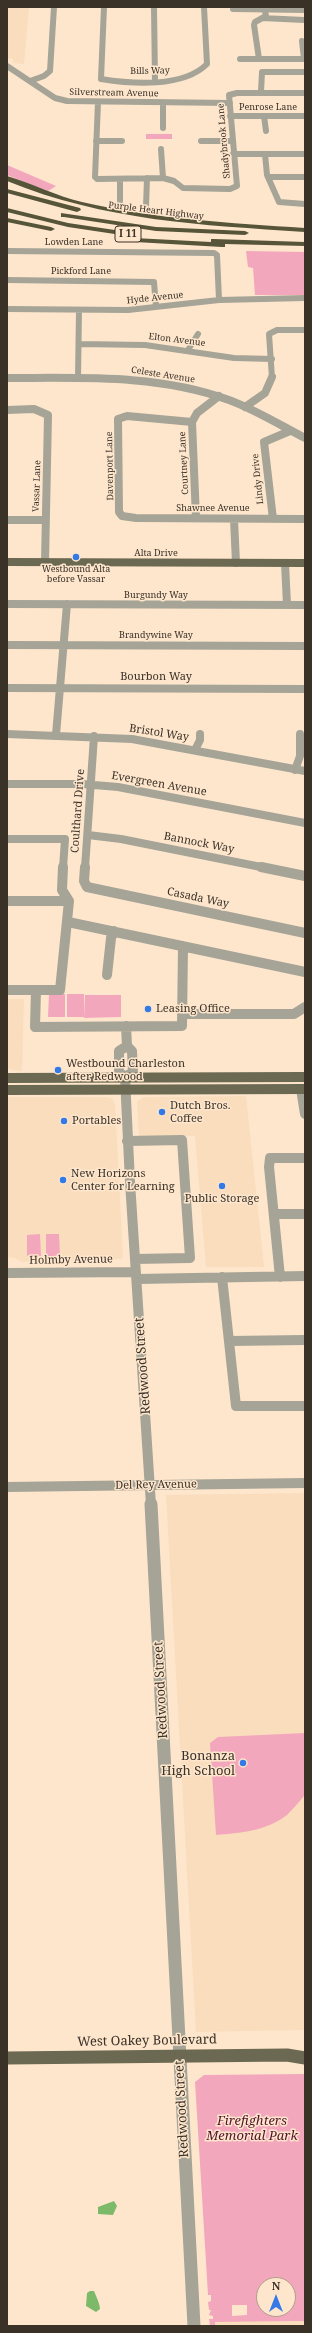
<!DOCTYPE html>
<style>
body{margin:0}
#map{position:relative;width:312px;height:2333px;overflow:hidden;background:#fee6cd;font-family:"Noto Serif",serif}
canvas{display:block}
.frame{position:absolute;inset:0;border:8px solid #3a3127;pointer-events:none}
.north{position:absolute;left:256px;top:2277px;width:40px;height:40px;box-sizing:border-box;background:#fee6cd;border:1px solid #b09e8b;border-radius:50%;rotate:0deg;font-size:11px;font-weight:700;line-height:16px;text-align:center;color:#3a3127}
.north::after{content:'';display:block;margin:auto;width:14px;height:18px;background:#337ae7;clip-path:polygon(50% 0,100% 100%,50% 72%,0 100%)}
</style>
<div id="map">
<canvas width="312" height="2333"></canvas>
<div class="frame"></div>
<div class="north">N</div>
</div>
<script>
const ctx = document.querySelector('canvas').getContext('2d');
ctx.lineJoin = 'round';
function fillPath(path, color) { ctx.fillStyle = color; ctx.fill(path, 'evenodd'); }
function stroke(path, color, width, dash) { ctx.strokeStyle = color; ctx.lineWidth = width; ctx.lineCap = dash ? 'butt' : 'round'; ctx.setLineDash(dash || []); ctx.stroke(path); }
function write(font, color, halo, rows, align = 'center') {
  ctx.font = font + ' "Noto Serif",serif'; ctx.lineWidth = 3; ctx.setLineDash([]); ctx.textBaseline = 'middle'; ctx.strokeStyle = halo; ctx.fillStyle = color; for (const [text, x, y, turn = 0] of rows) {
    ctx.save(); ctx.translate(x, y); ctx.rotate((+turn || 0) * Math.PI / 180); ctx.textAlign = isNaN(turn) ? turn : align; if (halo) ctx.strokeText(text, 0, 0); ctx.fillText(text, 0, 0); ctx.restore();
  }
}
fillPath(new Path2D(`
 M7,7H29L24,64L13,63V59L7,58Z
 M7,999H24L22,1071L7,1069Z
 M246,1096L264,1267H206L195,1136H139L137,1101L144,1097Z
 M7,1097H107L113,1099L115,1104L123,1256L121,1259L22,1262L15,1258L7,1257Z
 M305,1493V2030L196,2032L166,1495Z
 M305,2321V2326H215V2322Z`), '#f9ddbd');
fillPath(new Path2D(`
 M146,134H172V139H146Z
 M7,165L56,186L48,191L12,177L7,175Z
 M246,251L305,252V295H255L253,268L248,267Z
 M49,994H65V1017H48Z
 M67,994H84V1017H67Z
 M85,995H121V1017L84,1018Z
 M40,1234L41,1256H27V1235Z
 M46,1234H59L60,1256H46Z
 M305,1733L304,1796C299,1802 293,1809 287,1815C267,1831 240,1833 216,1835L210,1743L218,1737Z
 M305,2074V2321L215,2322V2326H210L209,2319H213V2316L209,2315L211,2310H209L208,2302L211,2301V2295H208L195,2082L204,2075ZM264,2285H288V2309H264ZM232,2305H247V2315L232,2316Z`), '#f3a7bc');
fillPath(new Path2D(`
 M114,2201L117,2206L113,2215L98,2214V2207Z
 M90,2291H94C96,2296 100,2304 100,2309L96,2312L86,2306L87,2293Z`), '#7cba69');
stroke(new Path2D(`
 M104,7L101,79C132,84 183,88 207,64L204,7
 M154,7L155,81
 M233,9L305,10
 M262,18L304,20
 M302,41L304,59
 M240,59H305
 M259,59L254,25L255,22L266,16L264,7
 M7,66L55,98L67,101L230,103
 M30,81L44,76L50,71L54,7
 M261,92L262,72H305
 M98,102L95,177L97,179L163,178L174,181L183,188L230,189L237,186L229,95L237,93H305
 M163,103V128
 M230,116H305
 M264,116L266,131
 M96,141H122
 M201,141H232
 M161,149L163,178
 M233,154H305
 M265,154L267,175L279,202L305,204
 M268,177H305
 M120,180V201
 M146,207L147,178
 M7,251L214,253L217,255L219,300
 M7,280L154,282L156,307
 M7,309L128,310L219,300L305,298
 M79,344L145,345L234,358L272,359
 M188,350L198,334
 M35,378H91
 M78,378L79,310
 M272,378L269,334L277,330H305`), '#a5a496', 6);
stroke(new Path2D(`
 M7,378C82,378 158,374 229,400C256,410 280,425 305,438
 M245,407L265,393L272,377
 M7,410L34,409L48,415L45,562
 M192,422L127,416L118,419L119,512L122,516L136,518L305,519
 M196,518L192,422L197,413L219,396
 M234,519L236,563
 M273,519L264,442L290,431
 M7,520H45
 M285,563L287,605
 M7,604L305,605
 M7,645L305,646
 M7,688L305,689
 M7,734L132,739L305,771
 M56,735L67,604
 M195,750L200,740V734
 M295,770L300,756V734
 M7,784H82L118,787L305,823
 M88,835L121,839L266,868
 M7,839H65L63,868
 M85,868L94,736`), '#a5a496', 8);
stroke(new Path2D(`
 M85,867L84,881L87,887L305,933
 M261,867L305,876
 M7,901H69
 M68,922L305,972
 M107,975L111,938L114,931
 M7,990H60L69,901L62,890L63,867
 M36,990L35,1027L182,1026L183,946
 M182,1014H294L305,1007
 M126,1026L127,1046
 M125,1077L130,1182L151,1505
 M125,1077L133,1072L132,1051L127,1046
 M125,1077L119,1072V1051L127,1046
 M301,1089L305,1114
 M127,1141L182,1140L190,1258L135,1259
 M274,1214H305
 M7,1273L136,1272
 M222,1277L236,1406H305
 M280,1277L269,1167L270,1158H305
 M137,1279L305,1276
 M229,1341L305,1340
 M7,1487L305,1483`), '#a5a496', 10);
stroke(new Path2D(`
 M151,1504L194,2326`), '#a5a496', 13);
stroke(new Path2D(`
 M7,562L305,563`), '#6b6951', 8);
stroke(new Path2D(`
 M7,1078L305,1077
 M7,1090L305,1089`), '#6b6951', 10);
stroke(new Path2D(`
 M7,2058L287,2055L305,2058`), '#6b6951', 13);
fillPath(new Path2D(`
 M7,176C32,183 56,196 82,202C155,219 230,223 305,228V232C201,225 105,221 7,181Z
 M7,189L80,208L81,210L77,212L7,193Z
 M7,208L68,223L128,232L132,234L128,236L68,227L7,212Z
 M61,213L156,227L245,231L249,233L245,235L156,231L64,217H61Z
 M7,218L51,227L55,229L51,231L7,222Z
 M115,237L211,242V239H214L305,242V246L225,244V247H222L118,241H115Z`), '#575539');
for (const [x, y, r, color] of [
 [76,557,4,"#337ae7"],
 [148,1009,4,"#337ae7"],
 [58,1070,4,"#337ae7"],
 [162,1112,4,"#337ae7"],
 [64,1121,4,"#337ae7"],
 [63,1180,4,"#337ae7"],
 [222,1186,4,"#337ae7"],
 [243,1763,4,"#337ae7"]
]) { const dot = new Path2D(); dot.arc(x, y, r, 0, 2 * Math.PI); ctx.fillStyle = color; ctx.fill(dot); stroke(dot, '#fee6cd', 1.5); }
write('9px', '#3a3127', '#fee6cd', [
 ["Bills Way",150,71,-1],
 ["Silverstream Avenue",114,93,1],
 ["Penrose Lane",268,107],
 ["Shadybrook Lane",224,141,-95],
 ["Purple Heart Highway",156,211,7],
 ["Lowden Lane",74,242],
 ["Pickford Lane",81,271],
 ["Hyde Avenue",155,298,-6],
 ["Elton Avenue",177,340,7],
 ["Celeste Avenue",163,375,9],
 ["Courtney Lane",184,463,-93],
 ["Davenport Lane",110,466,-91],
 ["Lindy Drive",258,479,-96],
 ["Vassar Lane",37,486,-88],
 ["Shawnee Avenue",213,508],
 ["Alta Drive",156,553],
 ["Burgundy Way",156,595],
 ["Brandywine Way",156,635]
]);
write('9px', '#3a3127', '#fee6cd', [
 ["Westbound Alta",76,569],
 ["before Vassar",76,579]
]);
for (const [x, y, w] of [
 [128,234,26]
]) { const box = new Path2D(); box.roundRect(x - w / 2, y - 8, w, 16, 3); ctx.fillStyle = '#fee6cd'; ctx.fill(box); stroke(box, '#3a3127', 1); }
write('bold 10px', '#3a3127', null, [
 ["I 11",128,234]
]);
write('11px', '#3a3127', '#fee6cd', [
 ["Bourbon Way",156,677],
 ["Bristol Way",159,733,9],
 ["Evergreen Avenue",159,784,10],
 ["Coulthard Drive",78,811,-86],
 ["Bannock Way",199,843,11],
 ["Casada Way",198,898,12],
 ["Holmby Avenue",71,1260,-1],
 ["Del Rey Avenue",156,1485,-1]
]);
write('11px', '#3a3127', '#fee6cd', [
 ["Leasing Office",156,1009],
 ["Westbound Charleston",66,1064],
 ["after Redwood",66,1077],
 ["Dutch Bros.",170,1106],
 ["Coffee",170,1119],
 ["Portables",72,1121],
 ["New Horizons",71,1174],
 ["Center for Learning",71,1187],
 ["Public Storage",222,1199,"center"]
], 'left');
write('13px', '#3a3127', '#fee6cd', [
 ["Redwood Street",143,1366,-94],
 ["Redwood Street",161,1690,-93],
 ["West Oakey Boulevard",147,2041,-1],
 ["Redwood Street",182,2109,-93]
]);
write('13px', '#3a3127', '#fee6cd', [
 ["Bonanza",235,1756],
 ["High School",235,1771]
], 'right');
write('italic 13px', '#501129', '#fee6cd', [
 ["Firefighters",252,2121],
 ["Memorial Park",252,2136]
]);
</script>
